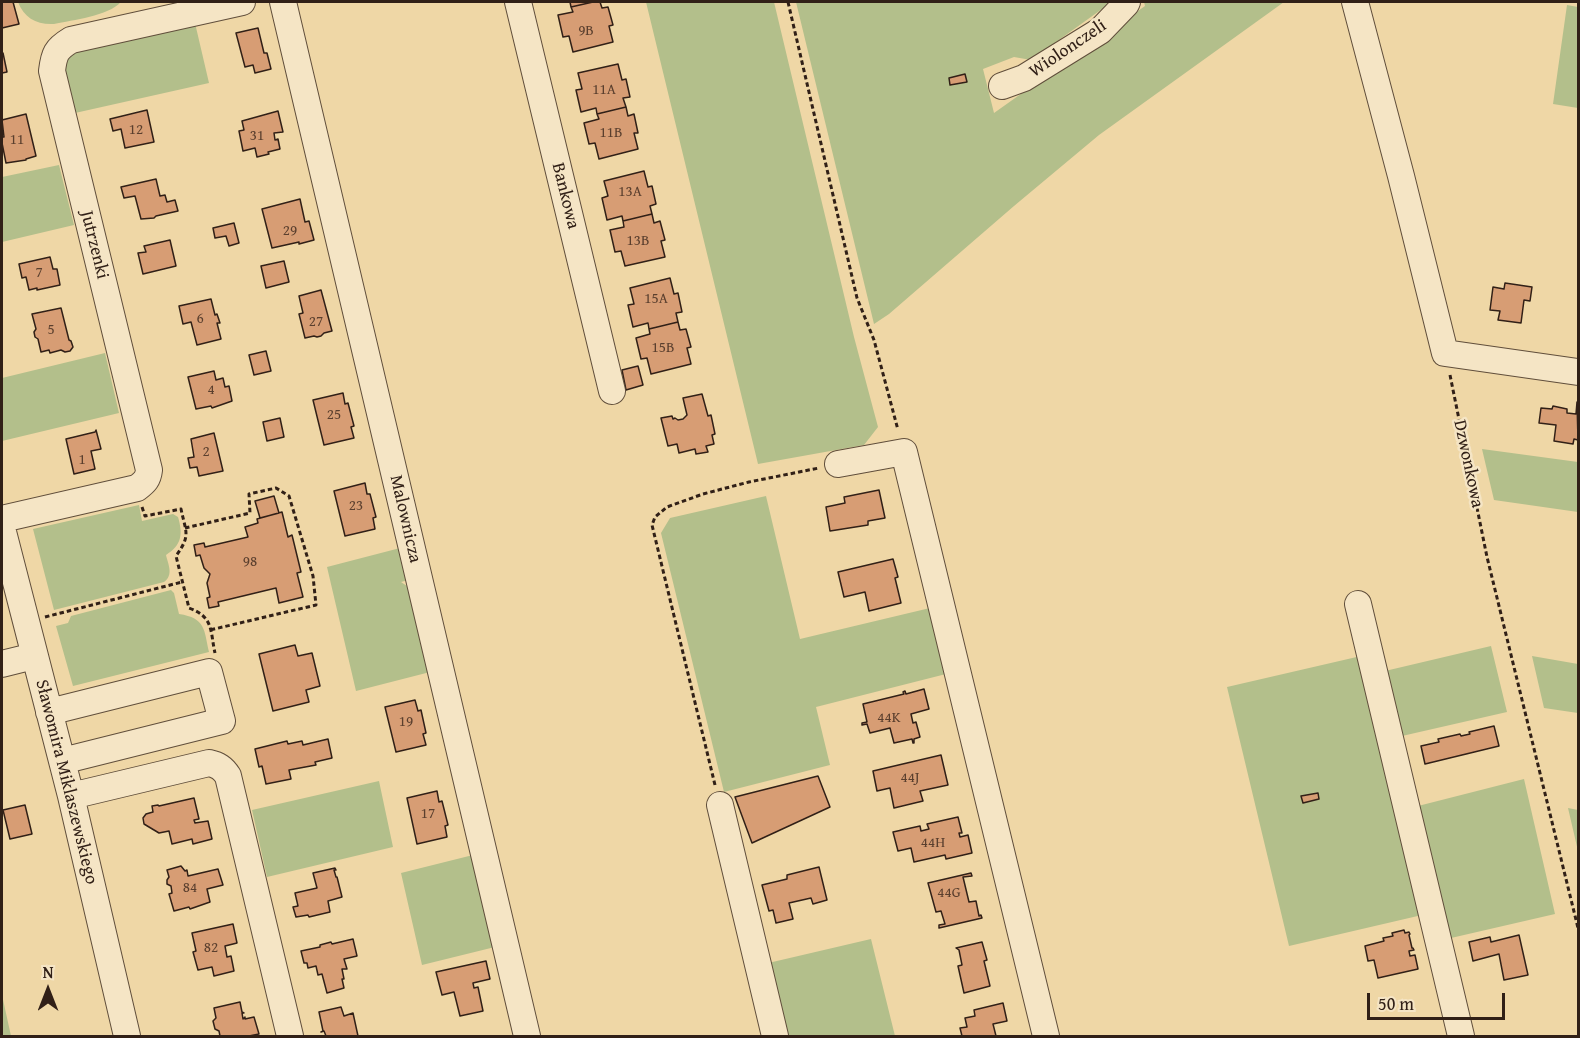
<!DOCTYPE html>
<meta charset="utf-8">
<style>
body{margin:0}
#map{position:relative;width:1580px;height:1038px;overflow:hidden;background:#efd7a6;font-family:"Gentium Book Plus",serif}
canvas{display:block}
.frame{position:absolute;inset:0;border:3px solid #312017;pointer-events:none}
.north{position:absolute;left:18px;top:960px;width:60px;height:60px;-webkit-text-stroke:4px #f5e5c5;paint-order:stroke;rotate:0deg;font-size:16px;font-weight:700;line-height:24px;text-align:center;color:#312017}
.north::after{content:'';display:block;margin:auto;width:21px;height:27px;background:#312017;clip-path:polygon(50% 0,100% 100%,50% 72%,0 100%)}
.scale{position:absolute;left:1367px;top:993px;width:138px;height:27px;box-sizing:border-box;border:3px solid #312017;border-top:0;padding-left:8px;font-size:18px;line-height:21px;white-space:nowrap;color:#312017;-webkit-text-stroke:4px #f5e5c5;paint-order:stroke}
</style>
<div id="map">
<canvas width="1580" height="1038"></canvas>
<div class="frame"></div>
<div class="north">N</div>
<div class="scale">50 m</div>
</div>
<script>
const ctx = document.querySelector('canvas').getContext('2d');
ctx.lineJoin = 'round';
function fillPath(path, color) { ctx.fillStyle = color; ctx.fill(path, 'evenodd'); }
function stroke(path, color, width, dash) { ctx.strokeStyle = color; ctx.lineWidth = width; ctx.lineCap = dash ? 'butt' : 'round'; ctx.setLineDash(dash || []); ctx.stroke(path); }
function write(font, color, halo, rows, align = 'center') {
  ctx.font = font + ' "Gentium Book Plus",serif'; ctx.lineWidth = 5; ctx.setLineDash([]); ctx.textBaseline = 'middle'; ctx.strokeStyle = halo; ctx.fillStyle = color; for (const [text, x, y, turn = 0] of rows) {
    ctx.save(); ctx.translate(x, y); ctx.rotate((+turn || 0) * Math.PI / 180); ctx.textAlign = isNaN(turn) ? turn : align; if (halo) ctx.strokeText(text, 0, 0); ctx.fillText(text, 0, 0); ctx.restore();
  }
}
fillPath(new Path2D(`
 M18,2H121C108,16 73,20 54,24C37,25 24,18 18,2Z
 M646,2H774L854,337L878,427L864,445L758,464Z
 M796,2H1110L1109,4L1031,60L1014,57L983,69L994,113L1145,6L1144,2H1284L1099,135L1014,206L889,314L874,324Z
 M1567,5L1578,7V108L1553,104Z
 M195,23L209,83L75,113L64,68L69,56L80,48Z
 M59,165L74,225L2,242V177Z
 M105,353L119,413L2,441V378Z
 M1482,449L1578,462V512L1494,500Z
 M766,496L800,639L930,608L946,674L816,707L830,765L724,792L661,533L670,518Z
 M139,505L142,521L173,514L178,517C183,534 182,545 166,555C168,564 174,575 164,582L54,610L33,529Z
 M404,547L412,579L401,582L416,592L434,671L356,691L327,567Z
 M171,590L174,593L179,614C206,618 204,630 209,652L73,686L56,626L68,623L71,616Z
 M1491,646L1507,712L1402,736L1385,671Z
 M1361,656L1422,915L1289,946L1227,687Z
 M1532,656L1578,664V713L1544,708Z
 M1524,779L1555,914L1451,938L1418,806Z
 M379,781L393,847L267,877L252,810Z
 M1568,808L1578,810V851Z
 M477,854L499,946L422,965L401,873Z
 M871,939L895,1036H782L764,964Z
 M2,995L11,1036H2Z`), '#b3bf8b');
const building = new Path2D(`
 M2,2H13L19,24L2,28Z
 M570,2H593L571,7Z
 M593,2H600L602,8L608,7L613,25L609,26L613,42L573,52L569,36L563,37L558,15L573,12L571,7Z
 M258,28L264,53H267L271,69L255,73L253,65L245,67L236,33Z
 M3,53L7,72L2,73V54Z
 M618,64L622,80L626,79L630,97L623,98L626,107L597,114L596,108L581,112L576,90L582,89L578,73Z
 M965,74L967,82L950,85L949,78Z
 M626,107L628,116L634,114L638,133H634L638,149L599,159L595,143L589,144L584,123L599,119L597,114Z
 M147,110L154,142L125,148L121,129L113,131L110,119Z
 M278,111L283,132L274,133L275,140L278,139L280,149L268,152L269,154L257,157L255,148L243,151L239,131L244,130L242,121Z
 M26,114L36,156L26,159V160L6,163L2,143V137H4L2,120Z
 M644,171L648,187L652,186L656,204L650,206L652,214L623,221L622,216L607,220L602,198L608,196L604,181Z
 M156,179L160,196L165,195L167,202L175,200L178,211L156,216L154,218L141,219L135,196L124,198L121,187Z
 M300,199L305,222L309,221L314,240L299,244V242L272,248L262,209Z
 M652,214L654,223L660,221L665,240L661,241L665,257L625,266L621,251L615,252L610,230L624,227L623,221Z
 M234,223L239,243L229,246L226,236L215,238L213,228Z
 M170,240L176,266L143,274L138,253L146,252L144,246Z
 M50,257L53,269H57L60,285L37,290V288L29,290L26,277L22,278L19,264Z
 M284,261L289,282L266,288L261,266Z
 M670,278L674,294L678,293L682,312L676,313L678,322L649,329L648,323L633,327L628,305L634,304L630,288Z
 M1505,283L1532,287L1530,301L1524,300L1521,323L1498,320L1500,311L1490,310L1493,287L1504,289Z
 M321,290L332,331L324,333L321,336L317,337L314,336L305,338L299,314L303,313L299,296Z
 M211,299L215,315L217,314L220,323H217L221,339L197,345L191,322L183,324L179,306Z
 M61,308L69,340L71,341L73,347L70,351L65,352L61,350L50,353L49,350L41,352L38,339L35,337L34,332L36,329L32,314Z
 M678,322L680,330L686,329L691,347L687,348L691,364L651,374L647,358L641,359L636,338L650,334L649,329Z
 M266,351L271,371L254,375L249,355Z
 M638,366L643,385L626,390L622,370Z
 M214,371L216,380L223,378L225,387L229,386L232,401L212,408L211,406L196,409L188,377Z
 M343,393L345,404L348,403L354,426L351,427L354,438L324,445L313,400Z
 M702,394L708,416L711,415L715,434L712,435L714,444L706,446L708,452L696,454L695,449L679,453L677,444L668,446L661,418L672,416L673,419L675,418L678,420L683,419L687,415L683,398Z
 M1577,402L1578,440L1574,439L1573,444L1554,441L1556,425L1539,423L1541,408L1552,409L1553,406L1567,409V413L1576,414Z
 M280,418L284,437L267,441L263,422Z
 M96,430L101,449L91,451L95,469L74,474L66,439L95,432Z
 M214,433L223,471L199,476L197,467L190,468L188,458L194,457L191,439Z
 M365,483L367,494H370L376,517L373,518L375,529L345,536L334,491Z
 M879,490L885,518L868,521V525L830,531L826,507L845,503L844,497Z
 M274,496L279,513L260,518L255,501Z
 M282,512L288,537L292,535L301,572L297,573L303,597L279,603L276,588L218,602L219,606L209,608L207,598L210,597L207,583L210,574L204,568L200,555L196,556L194,545L204,543L205,547L248,537L245,527L258,523L257,519Z
 M893,559L898,577L895,578L901,603L869,611L865,592L844,597L838,572Z
 M295,645L298,656L312,653L320,686L306,690L309,702L273,711L259,654Z
 M924,689L929,709L911,714L913,723L916,722L920,737L914,739V743H913L912,739L894,743L890,728L870,733L867,724L862,725V723L867,722L863,704L904,694L903,692L905,691L906,694Z
 M415,700L418,711L421,710L426,733L423,734L426,745L396,752L385,707Z
 M1494,726L1499,746L1425,764L1421,746L1439,742L1438,739L1460,734L1461,736L1470,734L1469,732Z
 M328,739L332,758L315,762L316,765L289,770L291,779L266,784L262,766L259,767L255,749L287,741L288,744L302,741L303,745Z
 M941,755L948,785L920,791L923,801L894,808L890,788L877,791L873,771Z
 M818,776L830,807L752,843L735,797Z
 M437,791L439,802L442,801L448,825L445,826L447,837L417,844L407,798Z
 M1318,793L1319,799L1303,803L1301,796Z
 M194,798L199,819L194,820L195,823L208,821L212,839L193,844L192,839L172,844L169,831L159,833L144,824L143,818L146,814L153,812L152,806L158,805L159,806Z
 M25,805L32,834L10,839L3,810Z
 M958,817L962,833H959L960,837L968,835L972,853L946,859L945,855L914,862L911,848L898,851L893,832L920,826L921,831L929,829L927,824Z
 M181,866L185,871L187,870L188,876L218,869L223,885L207,889L210,902L190,909L189,907L174,911L169,894L172,893L171,886L167,884V880L169,877L167,870Z
 M819,867L827,900L813,904L811,898L789,903L793,919L776,923L773,910L769,911L762,885L787,879V875Z
 M335,868L336,870H334L336,877H337L342,897L328,901L330,912L309,917L308,915L296,917L293,907L298,906L295,893L317,888L313,873Z
 M971,873L972,876L963,877L969,902L976,901L979,916L981,915L982,918L939,928V925L945,924L941,911L936,912L928,883Z
 M233,924L237,943L225,946L227,957L231,956L234,971L214,976L212,967L198,970L193,952L196,951L192,933Z
 M1404,930L1405,933L1409,932L1410,934L1409,935L1412,948H1413L1414,950L1409,951L1410,956L1415,955L1418,969L1378,978L1374,960L1368,961L1365,946L1384,941L1383,938L1393,936L1392,933Z
 M1519,935L1528,975L1504,980L1499,954L1473,961L1469,942L1490,937L1491,942Z
 M353,939L357,956L344,959L347,969H342L344,979H342L344,988L327,993L322,974L318,975L316,966L308,968L307,963H304L301,951L320,947V945L331,942L332,944Z
 M982,942L987,960L984,961L990,986L964,993L958,966L962,965L959,950L956,948Z
 M486,961L490,979L473,983L474,988L478,987L483,1011L460,1016L454,992L442,995L436,972Z
 M240,1002L242,1012L244,1013H242L243,1019L245,1017V1019L254,1017L259,1034L249,1036H220L219,1031L215,1029L213,1021L216,1018L214,1008Z
 M1003,1003L1007,1021L993,1024L996,1036H962L960,1028L967,1027L965,1018L975,1016L974,1010Z
 M341,1007L344,1016L353,1013L358,1036H326L324,1031L321,1032L323,1031L319,1012Z`);
fillPath(building, '#d79d74');
stroke(building, '#312017', 1.5);
const minor = new Path2D(`
 M283,2L527,1036
 M518,2L612,391
 M1355,2L1401,176L1445,353L1578,372
 M1002,86L1024,78L1100,31L1126,4L1127,2
 M838,464L904,452L1046,1036
 M2,519L137,488C145,482 148,479 149,470L52,71C54,54 56,49 71,40L242,2
 M2,528L71,796L127,1036
 M1358,604L1461,1036
 M2,664L34,656
 M49,712L209,672L222,721L62,761
 M71,796L209,763C218,765 223,768 228,776L290,1036
 M720,805L775,1036`);
stroke(minor, '#604e3b', 28);
stroke(new Path2D(`
 M788,2L857,298L874,340L898,430
 M1450,375L1487,557L1578,928
 M142,507L145,516L181,509C186,533 191,535 176,556L189,608C214,617 210,631 215,653
 M185,528L250,513L249,494L276,488L289,496L313,576L316,605L210,630
 M45,617L182,582
 M715,785L652,525L655,517L667,507L703,494L749,482L819,468`), '#312017', 3, [4.5, 3]);
stroke(minor, '#f5e5c5', 26);
write('15px', '#5a3f2e', null, [
 ["9B",586,31],
 ["11A",604,90],
 ["12",136,130],
 ["11B",611,133],
 ["31",257,136],
 ["11",17,140],
 ["13A",630,192],
 ["29",290,231],
 ["13B",638,241],
 ["7",39,273],
 ["15A",656,299],
 ["6",200,319],
 ["27",316,322],
 ["5",51,330],
 ["15B",663,348],
 ["4",211,390],
 ["25",334,415],
 ["2",206,452],
 ["1",82,460],
 ["23",356,506],
 ["98",250,562],
 ["44K",889,718],
 ["19",406,722],
 ["44J",910,778],
 ["17",428,814],
 ["44H",933,843],
 ["84",190,888],
 ["44G",949,893],
 ["82",211,948]
]);
write('18px', '#312017', '#f5e5c5', [
 ["Wiolonczeli",1068,49,-34],
 ["Bankowa",565,196,76],
 ["Jutrzenki",94,245,76],
 ["Dzwonkowa",1468,464,78],
 ["Malownicza",405,519,77],
 ["Sławomira Miklaszewskiego",66,782,76]
]);
</script>
